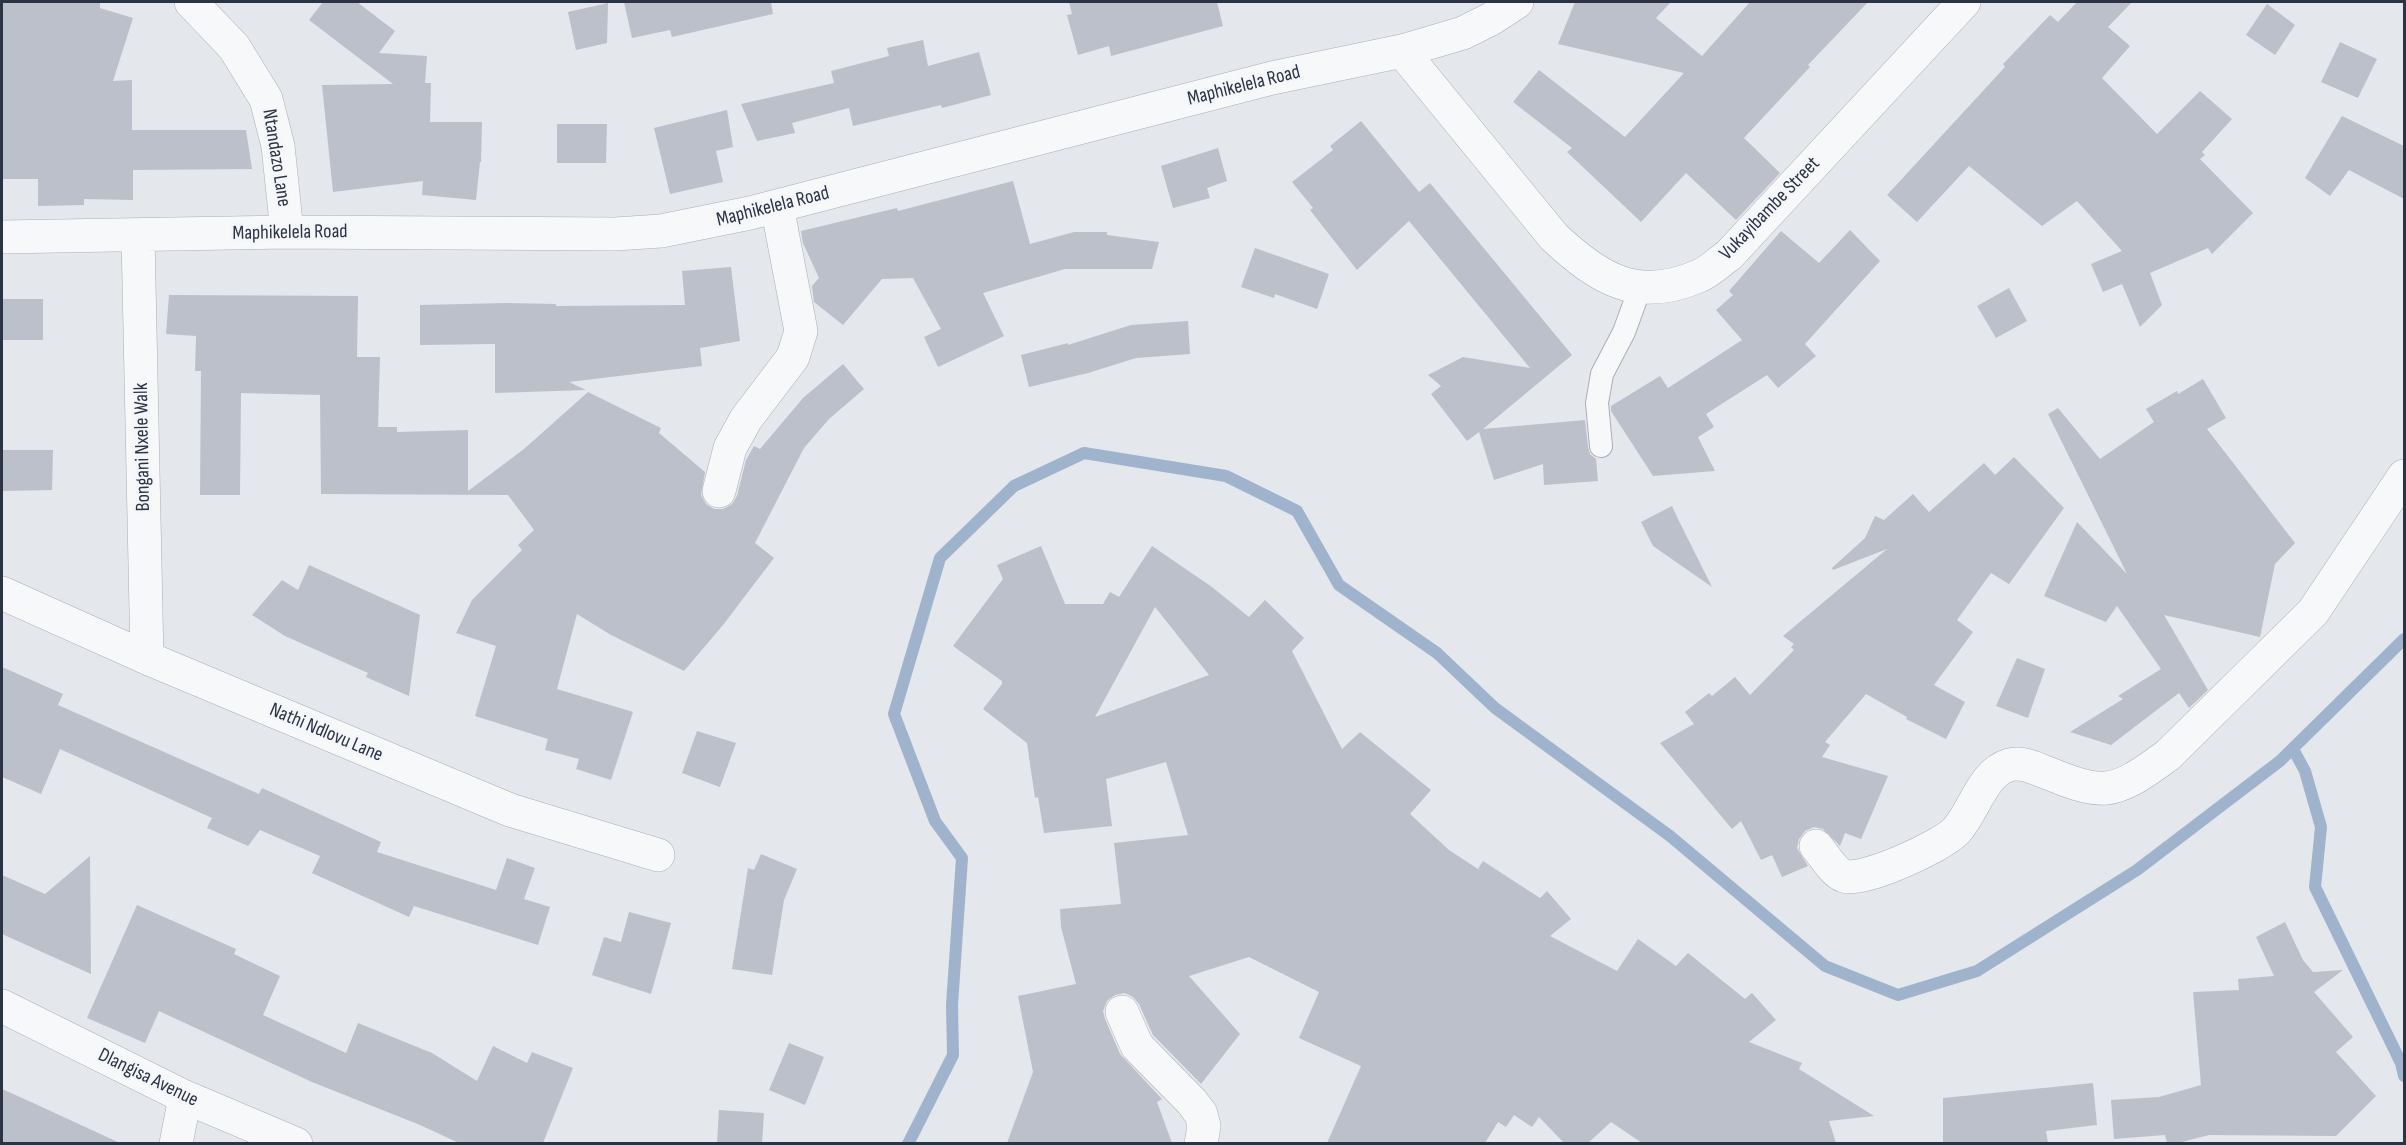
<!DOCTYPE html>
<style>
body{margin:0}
#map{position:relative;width:2406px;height:1145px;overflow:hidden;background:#e4e7ec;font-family:"Sofia Sans Condensed",sans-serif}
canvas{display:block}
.frame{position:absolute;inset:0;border:3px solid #2b3445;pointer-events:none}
</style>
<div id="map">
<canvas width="2406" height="1145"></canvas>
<div class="frame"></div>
</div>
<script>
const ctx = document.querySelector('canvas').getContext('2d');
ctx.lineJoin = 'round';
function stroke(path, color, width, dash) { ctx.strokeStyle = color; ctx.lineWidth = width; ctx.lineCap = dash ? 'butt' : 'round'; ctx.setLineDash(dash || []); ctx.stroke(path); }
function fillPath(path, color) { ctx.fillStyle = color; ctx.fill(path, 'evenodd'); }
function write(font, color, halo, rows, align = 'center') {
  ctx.font = font + ' "Sofia Sans Condensed",sans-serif'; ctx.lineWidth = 6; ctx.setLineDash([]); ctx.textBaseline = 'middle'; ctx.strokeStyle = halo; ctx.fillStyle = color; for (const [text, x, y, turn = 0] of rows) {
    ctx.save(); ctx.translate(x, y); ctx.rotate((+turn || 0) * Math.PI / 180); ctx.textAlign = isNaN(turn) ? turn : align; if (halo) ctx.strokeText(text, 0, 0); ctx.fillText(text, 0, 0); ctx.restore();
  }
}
stroke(new Path2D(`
 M2293,749L2305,771L2321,827L2315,887L2401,1063L2404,1076
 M908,1144L953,1055L952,1005L962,858L935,821L894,714L940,558L1014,486L1084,453L1226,476L1297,511L1339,585L1437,653L1495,708L1670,836L1825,966L1898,995L1977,971L2137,870L2280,761L2404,639`), '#9fb4cc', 12);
fillPath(new Path2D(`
 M2,2H100V8L133,18L113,81L132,80V130H246L252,169L133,170V200L84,199V205L38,206V179H2Z
 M323,2H357L395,31L379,53L427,56L425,83H431L430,122H482L481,162H480L476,200L422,195L423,181L333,192L322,85L393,84L309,20Z
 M624,2H771L773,14L672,37L670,30L632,38Z
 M1069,2H1217L1223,26L1111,56L1109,46L1078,55L1067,15L1072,14Z
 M1575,2H1671L1656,18L1702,56L1750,2H1868L1808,65L1810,67L1744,138L1780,173L1736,220L1686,173L1641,222L1567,152L1572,148L1513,102L1539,70L1625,137L1684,73L1558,44Z
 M2077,2H2132L2108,27L2130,46L2102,78L2157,134L2200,91L2232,119L2202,152L2205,155L2200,159L2253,213L2212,254L2208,248L2150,273L2162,305L2140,327L2122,284L2103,292L2091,264L2122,251L2077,201L2042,226L1969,166L1917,222L1887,195L2005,67L2003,64L2050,15L2058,22Z
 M608,3L607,43L576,50L568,12Z
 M2267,4L2295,25L2275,55L2246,35Z
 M923,40L928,66L979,52L991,95L942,108L941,105L853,126L849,108L792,123L795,133L757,141L741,104L834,83L831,71L889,56L887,48Z
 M2340,42L2377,59L2358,98L2321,82Z
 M727,110L733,147L716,151L723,182L670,194L654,128Z
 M2342,116L2404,146V199L2349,170L2330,196L2305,178Z
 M1361,121L1419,192L1430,183L1572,355L1483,429L1585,420L1588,447L1590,454L1596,459L1598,481L1544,485L1543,464L1494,480L1479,432L1467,441L1431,394L1441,386L1428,375L1463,357L1530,368L1409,221L1357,270L1310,210L1313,208L1292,182L1333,150L1330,146Z
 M557,124H607L606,163H557Z
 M1218,148L1227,181L1207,188L1210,198L1173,208L1161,166Z
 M1013,181L1030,244L1074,232H1107V235L1159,242L1152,269H1065L983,293L1004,336L938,367L924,337L941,329L913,278L882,279L843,325L814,302L812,286L819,278L803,243L801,231L897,208L898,211Z
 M1850,230L1880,261L1805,344L1816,356L1778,388L1767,375L1706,414L1714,427L1698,437L1715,471L1653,476L1611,411V406L1660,376L1668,388L1742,340L1716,310L1733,295L1729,291L1781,231L1819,263Z
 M1255,248L1329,274L1317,309L1275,294L1274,298L1241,287Z
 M731,267L740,341L700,348L702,366L569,382L586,390L495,393V344L420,345V305L506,303L556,304V306L685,305L682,271Z
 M2009,288L2027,321L1996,338L1977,306Z
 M169,295L358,296L357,357H380L378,427H397V432L468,430V491L524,449L588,392L661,428L659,433L705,472L701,495L706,504L714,509H723L732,504L737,496L746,460L754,446L760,449L803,398L843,364L864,389L829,419L804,448L755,543L774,558L723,625L684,671L611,635L577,614L557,689L633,712L611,780L576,769L579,759L545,750L548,739L475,716L496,646L456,633L472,600L522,550L518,545L534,530L508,495L321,494L320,395L241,393L240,495H200L201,371H195L196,336L166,334Z
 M2,299H43V340H2Z
 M1188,321L1190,354L1136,358L1088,373L1029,387L1021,355L1068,343V345L1131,325Z
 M2203,379L2226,418L2207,429L2295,543L2275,564L2260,637L2164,615L2208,690L2189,708L2179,693L2111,745L2070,732L2123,699L2118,696L2161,669L2117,606L2106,622L2044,596L2077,522L2127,574L2048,414L2058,408L2100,459L2154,422L2146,409L2177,391L2178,394Z
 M2,450H53L52,490L2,491Z
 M2014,457L2064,508L2009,584L1991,573L1957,620L1973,632L1934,685L1965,702L1946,739L1906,719L1907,717L1866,694L1825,742L1830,745L1822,757L1888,776L1861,839L1845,833L1840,846L1823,829L1814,827L1805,831L1799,839L1797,848L1808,866L1782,877L1772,855L1761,860L1741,821L1732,829L1660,743L1694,724L1685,712L1709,693L1712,696L1735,677L1750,695L1794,650L1791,647L1794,644L1783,636L1887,549L1833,570L1832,568L1865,538L1875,516L1884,520L1913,494L1929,512L1984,463L1995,475Z
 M1672,506L1679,521L1712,587L1653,546L1641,522Z
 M1041,546L1065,604H1103L1110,592L1119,597L1152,546L1212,587L1249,617L1265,600L1304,638L1292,651L1342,749L1360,732L1431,790L1410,814L1449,850L1478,869L1483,861L1540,898L1547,891L1571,919L1550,936L1617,971L1638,939L1676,966L1688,953L1745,999L1752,993L1776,1020L1749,1042L1802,1063L1799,1069L1874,1116L1829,1121L1836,1143H1642L1611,1122L1588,1143H1564L1539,1117L1532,1127L1514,1115L1506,1127L1498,1122L1485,1143H1327L1361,1066L1299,1038L1319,992L1249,957L1189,976L1240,1034L1201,1084L1153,1035L1139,1004L1133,997L1125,993L1115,995L1107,1001L1103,1011L1105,1019L1120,1054L1162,1099L1157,1102L1172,1143H1007L1033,1072L1018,996L1076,984L1061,927L1060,909L1121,904L1114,843L1188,835L1166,762L1106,779L1112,826L1044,833L1038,797L1035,798L1027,743L983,709L1002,684V681L953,646L1003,579L997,565ZM1155,607L1209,675L1095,717Z
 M309,565L420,615L409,696L366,677L368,673L285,636L252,615L282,580L298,590Z
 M2017,658L2045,669L2028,718L1996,706Z
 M2,667L63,694L58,705L259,794L262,788L381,842L377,852L496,890L507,858L535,868L524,899L550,907L538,945L414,906L409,917L312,873L320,856L260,830L248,846L207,828L212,818L60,749L41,794L2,777Z
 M697,731L736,743L720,787L682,773Z
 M761,854L797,869L784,900L772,975L732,969L748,868L754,870Z
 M90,856L91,974L2,934V875L45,894Z
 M137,905L236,949L234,954L280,976L263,1015L346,1053L358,1023L432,1053L477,1081L493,1046L527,1063L532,1052L573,1068L543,1143H459L420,1125L312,1082L159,1011L145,1043L87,1018Z
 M629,912L671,923L651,994L592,975L604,937L621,942Z
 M2285,922L2303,960L2313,972L2343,970L2314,992L2353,1037L2336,1052L2376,1096L2336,1136L2209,1135L2178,1143H2167L2165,1135L2114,1139L2111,1100L2159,1097L2201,1085L2193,992L2239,990L2238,979L2274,976L2256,937Z
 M789,1043L824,1057L805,1105L769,1090Z
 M2093,1083L2097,1125L2046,1131L2048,1143H1943V1098Z
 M2,1089L31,1102L120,1143H2Z
 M719,1110L764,1113L762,1143H717Z`), '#bbc0ca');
const service = new Path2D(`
 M1601,446L1597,403L1602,374L1624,332L1640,288`);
const minor = new Path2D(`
 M191,2L234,47L266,99L278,146L287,232
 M1402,51L1554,237C1599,279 1637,303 1699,276C1709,272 1719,262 1729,255L1964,2
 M138,236L147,658
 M2,237L287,232L615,234L661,231L750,213L1272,78L1402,51L1463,33L1491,19L1517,2
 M719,491L730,448L746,419L793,357L801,331L777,206
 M2,593L147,658L510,810L658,855
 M1816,846C1824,855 1833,872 1844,876C1862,883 1942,846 1956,831C1974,812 1982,773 2009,765C2020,762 2030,766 2040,770C2104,796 2111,797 2168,755L2313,612L2404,476
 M2,1006L185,1097L296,1144
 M1122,1012L1137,1046L1192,1102L1201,1114L1204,1126L1201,1144
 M176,1144L185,1097`);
stroke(service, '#a9aeb7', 24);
stroke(minor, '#a9aeb7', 34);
stroke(service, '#f7f8fa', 22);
stroke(minor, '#f7f8fa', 33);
write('20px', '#2b3445', '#f4f6f9', [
 ["Maphikelela Road",1244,86,-14],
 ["Ntandazo Lane",276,158,81],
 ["Maphikelela Road",773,207,-14],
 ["Vukayibambe Street",1770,209,-46],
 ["Maphikelela Road",290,233,-1],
 ["Bongani Nxele Walk",143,447,-91],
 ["Nathi Ndlovu Lane",326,733,23],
 ["Dlangisa Avenue",148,1078,26]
]);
</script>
